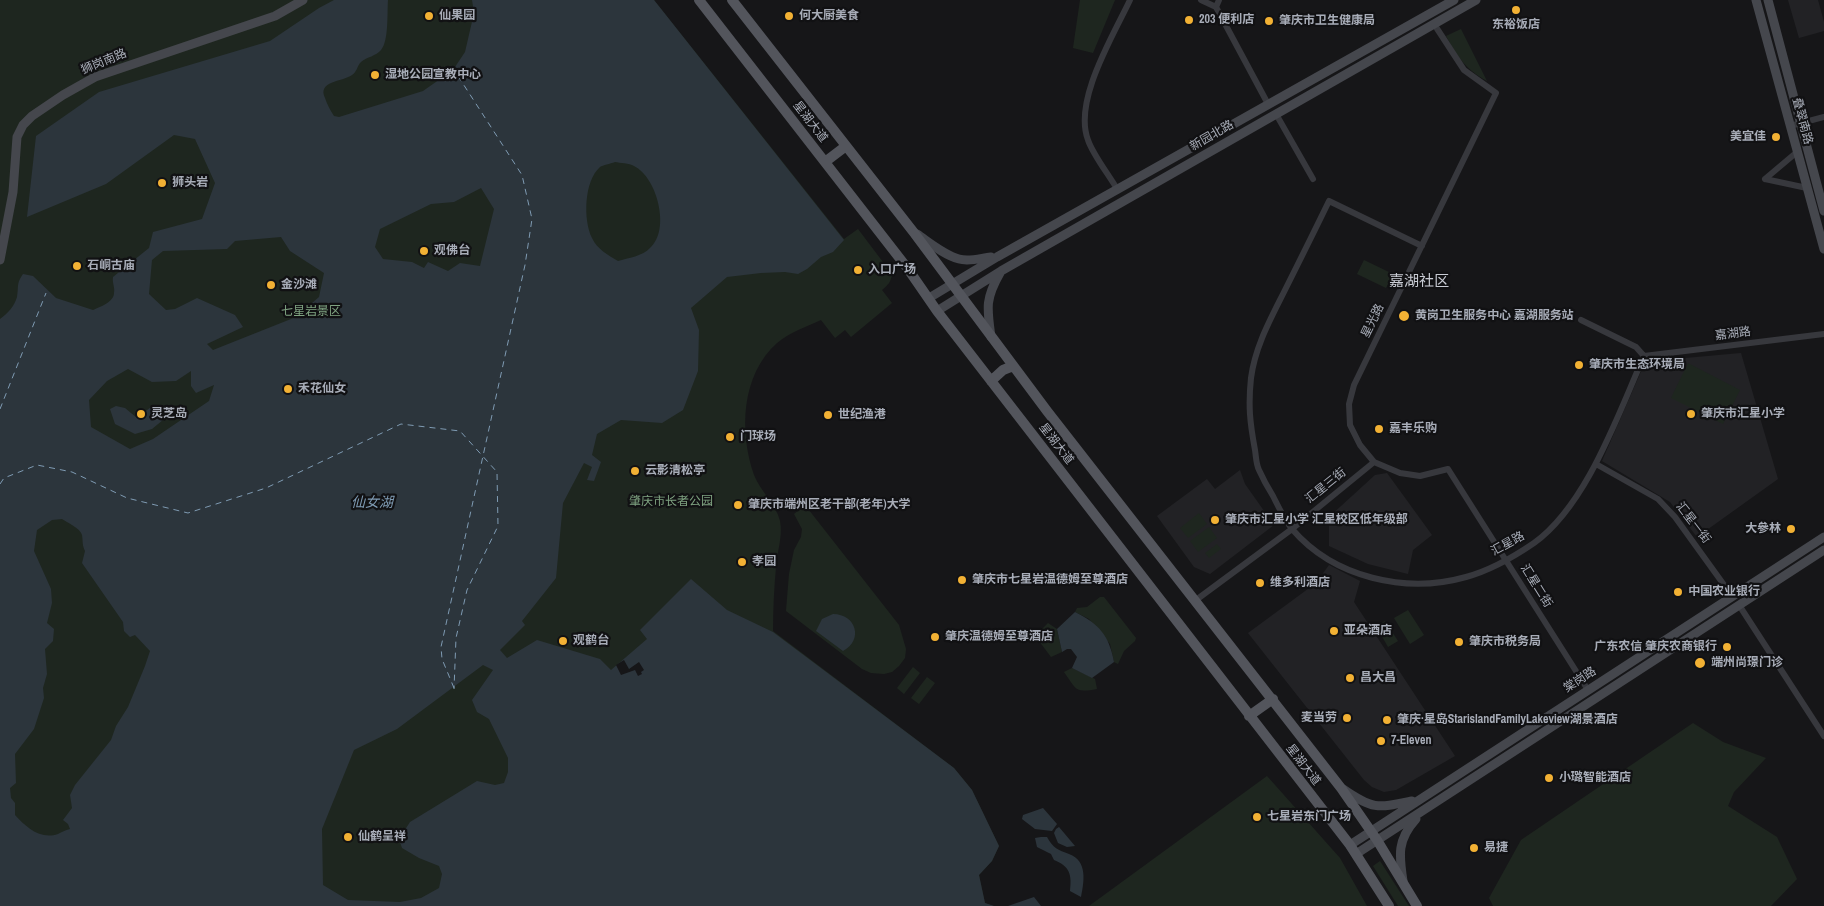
<!DOCTYPE html>
<meta charset="utf-8">
<style>
body{margin:0}
canvas{display:block;background:#161618}
</style>
<canvas width="1824" height="906"></canvas>
<script>
const ctx = document.querySelector('canvas').getContext('2d');
ctx.lineJoin = 'round';
function fillPath(path, color) { ctx.fillStyle = color; ctx.fill(path, 'evenodd'); }
function stroke(path, color, width, dash) { ctx.strokeStyle = color; ctx.lineWidth = width; ctx.lineCap = dash ? 'butt' : 'round'; ctx.setLineDash(dash || []); ctx.stroke(path); }
function write(font, color, halo, rows, align = 'center') {
  ctx.font = font + ' "Archivo Narrow","Noto Sans SC",sans-serif'; ctx.lineWidth = 4.5; ctx.setLineDash([]); ctx.textBaseline = 'middle'; ctx.strokeStyle = halo; ctx.fillStyle = color; for (const [text, x, y, turn = 0] of rows) {
    ctx.save(); ctx.translate(x, y); ctx.rotate((+turn || 0) * Math.PI / 180); ctx.textAlign = isNaN(turn) ? turn : align; if (halo) ctx.strokeText(text, 0, 0); ctx.fillText(text, 0, 0); ctx.restore();
  }
}
fillPath(new Path2D(`
 M1788,0H1818L1824,22V31L1799,38Z
 M1741,353L1778,479L1697,537L1670,502L1602,461L1643,367L1652,361Z
 M1240,470L1245,484L1274,525L1210,574L1194,567L1157,516L1207,479L1215,489Z
 M1387,473L1432,535L1413,550L1408,574L1368,564L1329,546V517L1375,475Z
 M1329,565L1360,581L1354,602L1455,756L1396,790L1384,792L1372,787L1364,780L1248,633L1316,583Z`), '#222225');
fillPath(new Path2D(`
 M0,0H654L844,239L858,229L892,274C891,282 888,285 882,290L892,303L851,337L845,330L835,338L821,320C806,327 790,332 777,343C741,375 739,432 754,475C760,491 776,504 780,521C783,536 777,552 776,567C774,588 773,610 773,631L954,768L972,790L999,846L992,861L979,875L985,903L994,906H0Z
 M1080,0H1115L1093,53L1073,48Z
 M1461,29L1487,81C1465,69 1458,57 1446,36Z
 M1364,260L1393,274L1386,288L1357,274Z
 M1688,363L1740,390L1723,424L1671,398Z
 M805,505L899,625L906,649L905,658L899,666L892,672L884,674L871,673L862,669L786,611L789,574L794,550L801,537L802,529L794,514Z
 M1199,513L1207,524L1188,538L1180,528Z
 M1209,527L1217,538L1198,552L1190,541Z
 M1217,544L1221,549L1209,558L1205,553Z
 M1100,597H1104L1136,638L1135,641L1124,651L1118,664L1114,662L1110,644L1089,619L1075,612L1077,608L1087,607Z
 M1408,610L1424,635L1410,644L1394,618Z
 M1385,621L1398,641L1388,647L1376,626Z
 M1048,623L1057,629L1062,652L1051,657L1036,637L1038,633Z
 M913,667L920,673L904,694L897,688Z
 M1072,668L1095,679L1097,689C1074,693 1077,690 1064,672Z
 M927,677L935,683L919,704L911,698Z
 M1693,723L1723,742L1766,758L1734,792L1728,806L1777,837L1797,879L1771,906H1493L1489,898L1521,840Z
 M1267,776L1340,858L1367,906H1089Z
 M1380,861L1409,906H1398L1373,866Z`), '#1e261f');
fillPath(new Path2D(`
 M334,0H388C387,12 389,41 381,50C376,56 367,57 361,62C357,66 357,72 352,75C342,82 317,81 325,98C327,104 330,110 334,116L339,117L423,91L453,70L465,52L474,13L472,0H654L844,240L833,252L821,257L807,269L798,274L785,272L761,273L727,277L691,308L699,330L698,371L683,410L662,423L621,420L597,434L592,455L601,462L594,481L587,480L592,467L584,463L563,503L556,578L522,621L525,625L500,650L507,658L537,640L600,659L611,670L647,639L640,630L691,579L727,610L773,632L954,768L972,790L999,846L992,861L979,875L985,903L994,906H0V319C8,313 14,307 17,297C19,286 16,284 23,274L33,276L56,298L93,310C100,307 114,302 114,293C115,287 112,283 113,277L149,248L153,232L202,219L215,183L195,139L174,135L106,184L27,217L36,136L99,92L270,41L319,8ZM615,162C620,163 629,163 634,166C657,177 671,230 650,248C643,256 628,258 618,261C608,255 597,249 592,238C583,220 584,181 600,167C603,165 610,164 615,162ZM481,188L494,209L480,266L460,263L448,271L428,262L424,268L412,262L383,259L375,247L380,229L431,204L454,202ZM281,237L290,251L324,273L319,297L296,317L213,350L207,344L243,327L235,315L197,298L175,309L166,310L149,294L152,260L163,251L227,249L235,241ZM128,369L152,382L176,381L191,371V386L196,393L214,385L209,401L153,439L130,449L91,427L89,400L107,381ZM62,519C68,523 80,528 82,535C83,541 82,545 85,551L82,563L123,622L124,631L130,637L135,635L150,651L145,666L128,707L116,726L111,740L75,785L70,795L72,808L63,820L68,824L70,829C65,830 62,832 58,834C40,840 26,827 15,815V803L11,798L10,788L16,783L15,754L34,729L44,698L43,688L47,674L45,649L53,641L54,629L47,623L52,603L51,589L34,551L37,530L52,520ZM483,665L493,670L472,700L477,712L489,719L508,758V772L504,783L495,785L477,781L410,822L399,839L402,848L419,858L439,866L442,874L439,888L421,898L400,902L348,900L323,885L322,829L354,750L397,729Z
 M116,406L125,408L137,418L151,407L165,406L169,415L152,429L135,434L115,424L110,409Z
 M1075,612C1099,624 1109,635 1114,662L1092,678L1072,668L1077,657L1071,649H1067L1062,652L1057,629Z
 M833,614C856,614 864,640 843,651L816,631L822,619Z
 M1043,808L1057,824L1052,831L1035,829L1022,819L1023,815Z
 M1059,827L1075,846L1067,847L1058,843L1054,833L1056,829Z
 M1041,837H1047C1053,848 1058,850 1069,854C1088,861 1084,882 1081,897L1070,891C1072,875 1070,866 1054,860L1051,854L1037,847L1035,838Z
 M1034,897L1041,906H1008Z`), '#2c353c');
fillPath(new Path2D(`
 M624,660L629,669L639,662L644,670L641,672L642,674L638,676L635,670L621,675L616,665Z`), '#161618');
stroke(new Path2D(`
 M0,409L46,293
 M0,484L4,478L37,465L72,472L127,498L188,513L266,488L401,424L460,431L497,472L498,526L467,590L456,638L454,689
 M454,688L442,659L441,647L525,265L532,219L522,175L458,76`), '#7f9bb3', 1, [6, 5]);
stroke(new Path2D(`
 M1201,0L1216,7
 M1216,7L1268,104
 M1216,7L1219,0
 M1434,24L1464,70L1496,93L1354,385L1349,404L1350,425L1360,445L1374,462L1400,473L1420,476L1448,469L1588,690
 M1276,114L1313,179
 M1790,126L1824,117
 M1765,179L1807,188
 M1765,179L1797,152
 M1117,189C1109,175 1093,155 1088,140C1073,101 1113,36 1130,0
 M1422,246L1329,201C1314,232 1299,262 1284,292C1270,320 1255,347 1251,378C1248,406 1250,423 1255,450C1256,456 1256,464 1259,470C1263,479 1268,488 1273,496C1279,508 1284,519 1292,529C1334,578 1406,594 1466,577C1488,571 1515,556 1534,543C1587,505 1618,414 1644,356
 M1581,320L1636,347L1644,356
 M1644,356L1824,334
 M1596,464L1658,499L1675,517L1732,596
 M1196,600L1292,529L1374,462
 M1739,605L1824,736`), '#37383d', 6);
stroke(new Path2D(`
 M1756,0L1824,249
 M1768,0L1824,211
 M917,234C930,243 944,255 959,259C969,262 981,258 991,257
 M0,260L13,192L17,137L23,125L32,116L63,95L95,77L275,16L303,0
 M929,298L997,257L1454,0
 M937,311L1001,271L1476,0
 M991,337C987,308 985,299 1000,273
 M1343,789C1373,810 1378,808 1412,801
 M1350,845L1824,537
 M1356,854L1824,550
 M1403,881C1399,855 1397,840 1416,819`), '#45474d', 9);
stroke(new Path2D(`
 M699,0L908,269L937,311L1350,845L1389,906
 M732,0L915,234L1047,411L1341,788L1377,840L1417,906
 M825,162L846,146
 M991,381L1003,370L1013,366
 M1249,716L1273,699`), '#53555c', 10);
for (const [x, y, r, color] of [
 [1516,10,5,"#f2b134"],
 [429,16,5,"#f2b134"],
 [789,16,5,"#f2b134"],
 [1189,20,5,"#f2b134"],
 [1269,21,5,"#f2b134"],
 [375,75,5,"#f2b134"],
 [1776,137,5,"#f2b134"],
 [162,183,5,"#f2b134"],
 [424,251,5,"#f2b134"],
 [77,266,5,"#f2b134"],
 [858,270,5,"#f2b134"],
 [271,285,5,"#f2b134"],
 [1404,316,6,"#f2b134"],
 [1579,365,5,"#f2b134"],
 [288,389,5,"#f2b134"],
 [141,414,5,"#f2b134"],
 [1691,414,5,"#f2b134"],
 [828,415,5,"#f2b134"],
 [1379,429,5,"#f2b134"],
 [730,437,5,"#f2b134"],
 [635,471,5,"#f2b134"],
 [738,505,5,"#f2b134"],
 [1215,520,5,"#f2b134"],
 [1791,529,5,"#f2b134"],
 [742,562,5,"#f2b134"],
 [962,580,5,"#f2b134"],
 [1260,583,5,"#f2b134"],
 [1678,592,5,"#f2b134"],
 [1334,631,5,"#f2b134"],
 [935,637,5,"#f2b134"],
 [563,641,5,"#f2b134"],
 [1459,642,5,"#f2b134"],
 [1727,647,5,"#f2b134"],
 [1700,663,6,"#f2b134"],
 [1350,678,5,"#f2b134"],
 [1347,718,5,"#f2b134"],
 [1387,720,5,"#f2b134"],
 [1381,741,5,"#f2b134"],
 [1549,778,5,"#f2b134"],
 [1257,817,5,"#f2b134"],
 [348,837,5,"#f2b134"],
 [1474,848,5,"#f2b134"]
]) { const dot = new Path2D(); dot.arc(x, y, r, 0, 2 * Math.PI); ctx.fillStyle = color; ctx.fill(dot); stroke(dot, '#111113', 2); }
write('bold 12px', '#a8adb8', '#111113', [
 ["仙果园",439,16],
 ["何大厨美食",799,16],
 ["203 便利店",1199,20],
 ["肇庆市卫生健康局",1279,21],
 ["东裕饭店",1516,25,"center"],
 ["湿地公园宣教中心",385,75],
 ["美宜佳",1766,137,"right"],
 ["狮头岩",172,183],
 ["观佛台",434,251],
 ["石峒古庙",87,266],
 ["入口广场",868,270],
 ["金沙滩",281,285],
 ["黄岗卫生服务中心 嘉湖服务站",1415,316],
 ["肇庆市生态环境局",1589,365],
 ["禾花仙女",298,389],
 ["灵芝岛",151,414],
 ["肇庆市汇星小学",1701,414],
 ["世纪渔港",838,415],
 ["嘉丰乐购",1389,429],
 ["门球场",740,437],
 ["云影清松亭",645,471],
 ["肇庆市端州区老干部(老年)大学",748,505],
 ["肇庆市汇星小学 汇星校区低年级部",1225,520],
 ["大參林",1781,529,"right"],
 ["孝园",752,562],
 ["肇庆市七星岩温德姆至尊酒店",972,580],
 ["维多利酒店",1270,583],
 ["中国农业银行",1688,592],
 ["亚朵酒店",1344,631],
 ["肇庆温德姆至尊酒店",945,637],
 ["观鹤台",573,641],
 ["肇庆市税务局",1469,642],
 ["广东农信 肇庆农商银行",1717,647,"right"],
 ["端州尚璟门诊",1711,663],
 ["昌大昌",1360,678],
 ["麦当劳",1337,718,"right"],
 ["肇庆·星岛StarislandFamilyLakeview湖景酒店",1397,720],
 ["7-Eleven",1391,741],
 ["小璐智能酒店",1559,778],
 ["七星岩东门广场",1267,817],
 ["仙鹤呈祥",358,837],
 ["易捷",1484,848]
], 'left');
write('12px', '#a8adb8', '#111113', [
 ["狮岗南路",104,62,-22],
 ["叠翠南路",1802,121,75],
 ["星湖大道",810,122,52],
 ["新园北路",1212,136,-30],
 ["星光路",1373,321,-64],
 ["嘉湖路",1733,334,-7],
 ["星湖大道",1056,444,52],
 ["汇星三街",1326,486,-39],
 ["汇星一街",1693,523,52],
 ["汇星路",1508,544,-29],
 ["汇星二街",1536,586,58],
 ["棠岗路",1580,680,-33],
 ["星湖大道",1303,765,52]
]);
write('12px', '#7fa381', '#111113', [
 ["七星岩景区",311,312],
 ["肇庆市长者公园",671,502]
]);
write('italic 14px', '#7f9bb3', '#111113', [
 ["仙女湖",372,503]
]);
write('15px', '#c9ccd4', '#111113', [
 ["嘉湖社区",1419,282]
]);
</script>
